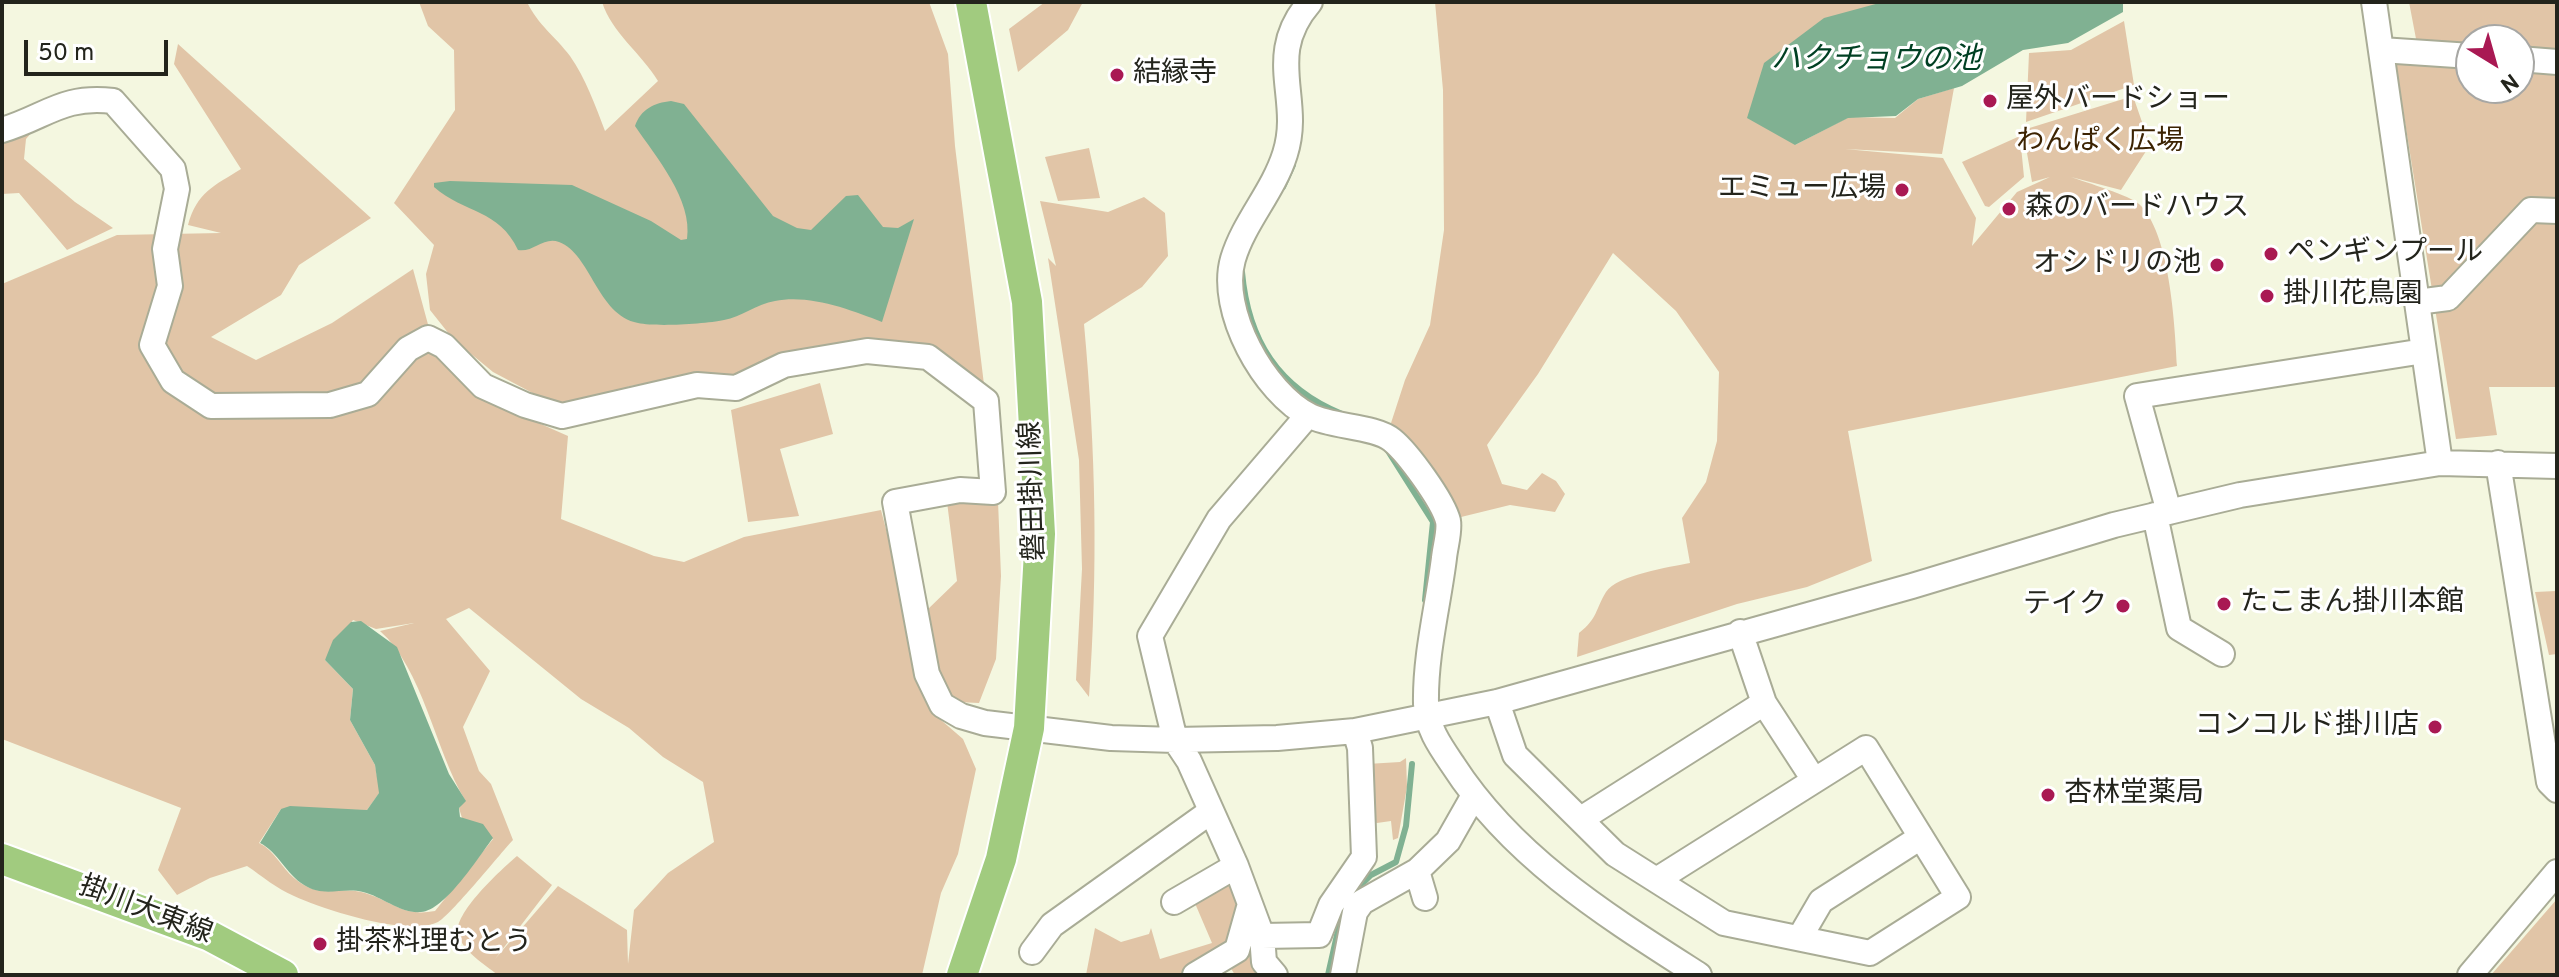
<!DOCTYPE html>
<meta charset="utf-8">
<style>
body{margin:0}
#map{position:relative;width:2559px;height:977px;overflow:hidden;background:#f4f7e0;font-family:Overpass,sans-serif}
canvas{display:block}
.frame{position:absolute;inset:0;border:4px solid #23241c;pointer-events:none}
.north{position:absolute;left:2455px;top:24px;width:80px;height:80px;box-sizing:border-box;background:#fff;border:2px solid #a7a7a4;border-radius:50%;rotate:143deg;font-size:22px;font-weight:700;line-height:32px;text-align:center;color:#23241c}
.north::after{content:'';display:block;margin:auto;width:28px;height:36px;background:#a91953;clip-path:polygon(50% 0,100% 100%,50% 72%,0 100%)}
.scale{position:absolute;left:24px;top:40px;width:144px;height:36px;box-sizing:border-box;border:4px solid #23241c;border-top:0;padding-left:10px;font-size:24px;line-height:28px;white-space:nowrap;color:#23241c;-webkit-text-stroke:6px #fff;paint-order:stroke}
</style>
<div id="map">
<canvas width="2559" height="977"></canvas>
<div class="frame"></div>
<div class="north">N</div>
<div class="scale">50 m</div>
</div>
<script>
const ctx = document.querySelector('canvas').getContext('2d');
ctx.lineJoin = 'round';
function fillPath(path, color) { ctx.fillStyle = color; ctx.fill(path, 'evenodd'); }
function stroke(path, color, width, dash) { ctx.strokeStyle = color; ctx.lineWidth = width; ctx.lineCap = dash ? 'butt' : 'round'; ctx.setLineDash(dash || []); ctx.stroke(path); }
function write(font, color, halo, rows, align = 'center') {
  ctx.font = font + ' Overpass,"Noto Sans JP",sans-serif'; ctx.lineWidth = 6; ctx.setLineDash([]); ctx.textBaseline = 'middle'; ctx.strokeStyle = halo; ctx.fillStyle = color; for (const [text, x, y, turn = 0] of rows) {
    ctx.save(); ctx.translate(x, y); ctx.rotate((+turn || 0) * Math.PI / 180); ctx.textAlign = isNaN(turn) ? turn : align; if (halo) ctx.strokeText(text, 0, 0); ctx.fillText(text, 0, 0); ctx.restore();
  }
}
fillPath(new Path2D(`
 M419,2H527C538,25 555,36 570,56C586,79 595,105 605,131L658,81C641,53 612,33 602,2H929L948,54L955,146L986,401L927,350L738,377L630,386L588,405L557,406L493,372L453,339L430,310L426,274L434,245L394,203L455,110L454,50L428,26Z
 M1045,2H1083L1068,30L1018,72L1009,29Z
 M1435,2H1883L1875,6L1795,145L1849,117L1895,118L1918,99L1954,88L1942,154L1845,149L1943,158L1976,218L1972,246L2017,192L2050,177L2032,182L2023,130L2133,96L2150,145L2121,190L2071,177C2085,182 2131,196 2139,204C2170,232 2175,326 2177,366L1848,431L1872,561L1807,587L1737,604L1577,657L1579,633C1598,618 1595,610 1606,592C1617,575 1670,567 1690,563L1682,518L1706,482L1717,441L1719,372L1676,311L1613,253L1538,374L1487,445L1502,484L1527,490L1542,473L1556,481L1565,494L1555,512L1510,505L1457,518L1437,484L1391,423L1405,380L1430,325L1444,230L1443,90Z
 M2409,2H2557V52L2519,50V40H2471V47L2417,44Z
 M2124,21L2134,85L2026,122L2029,53L2071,50Z
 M178,44L371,218L299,265L281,295L211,337L256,360L332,323L413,269L436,354L491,402L568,436L561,519L654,556L684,562L744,537L881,510L934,714L963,739L976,769L958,854L941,893L922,975H498C484,964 464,952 458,935C452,914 502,869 517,856L552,885L495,959L558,886L627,930L628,964L634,910L668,873L714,842L703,782L663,757L629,728L581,699L469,608L446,619L490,671L463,727L479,771L491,784L513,840C499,855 450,916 438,922C407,937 325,910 294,896C277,889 262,876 247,866L210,878L177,895L158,870L181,808L2,739V284L117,235L221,233L188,225C197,192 214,186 241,169L174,64ZM353,620L376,629L414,623L380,631C423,669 435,750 465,800L459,808L462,818L493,839L435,911C403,917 394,902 365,893C338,885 321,901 294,878C281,867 275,851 259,843L281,809L367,810L380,792L375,765L350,720L353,689L325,660Z
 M2395,60L2471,65V88H2519V68L2557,71V387H2489L2497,435L2456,439Z
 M46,116L26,139L24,159L75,202L113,228L67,250L19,193L2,194V133Z
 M2020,136L2024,177L1989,207L1985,206L1962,162Z
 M1089,148L1100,198L1058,201L1045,157Z
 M1144,197L1165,213L1168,256L1142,287L1084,324C1096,454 1098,567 1089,697L1076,680L1082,569L1079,460L1048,258L1056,266L1040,201L1108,212Z
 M820,383L833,434L780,449L799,516L748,522L731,410Z
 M998,501L1001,576L996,659L979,703L957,702L941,684L926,611L957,581L947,502Z
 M2556,591L2557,654L2549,655L2535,592Z
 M1406,758L1407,787L1398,838L1393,840L1391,821L1377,823L1366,819L1367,764L1400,762Z
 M1236,866L1276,975H1235L1227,962L1201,975H1086L1095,928L1121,942L1149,934L1151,928L1160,959L1212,943L1194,901Z
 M2557,899V975H2491Z`), '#e1c5a7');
fillPath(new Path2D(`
 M1883,2H2123V12L2068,43L2023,50L1962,86L1918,99L1896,116L1848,118L1795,145L1747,118L1764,63L1824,18Z
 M671,101L684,104L773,216L797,228L811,230L846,196L858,195L883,227L898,228L914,219L882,322C851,310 810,294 775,301C757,304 741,317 724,320C705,324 656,327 638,323C597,315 591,254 559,242C544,236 533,253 518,250C499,209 465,214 434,187V183L450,181L572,185L651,221L681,240L687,239C693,200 656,157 635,126C641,109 654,103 671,101Z
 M361,621L397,647L449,774L466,801L459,808L460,817L483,824L493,838C479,856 445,911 421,912C401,914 383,897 363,892C342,887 324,898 304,885C286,874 278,852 260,843L281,809L290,806L367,810L379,793L375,765L350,720L353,689L325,660L333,640L351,622Z`), '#80b192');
stroke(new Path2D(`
 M1283,187L1293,165
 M1242,272C1248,340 1278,388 1342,414
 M1388,451L1433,522L1425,600
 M1354,892L1371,875L1396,862L1406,826L1412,764
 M1328,975L1344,904`), '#80b192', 6);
const minor = new Path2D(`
 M1310,2C1263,56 1303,98 1285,154C1273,192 1244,222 1233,259C1218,310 1264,393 1310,416C1332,427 1375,426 1392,440C1408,453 1443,501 1448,521C1450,531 1445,547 1444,558C1438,606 1425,655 1426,704C1427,728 1440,746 1453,765C1513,858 1607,916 1699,975
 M2374,2L2440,463
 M2381,50L2471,56
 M2519,59L2557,62
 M2,130C46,117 62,95 113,101L173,169L177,189L165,249L170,286L152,345L173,381L211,406L330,405L368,394L408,349L428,338L444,346L483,386L525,405L562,416L697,385L736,388L784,365L867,351L928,357L986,401L993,492L960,490L895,502L927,674L942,705L961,716L985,723L1111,738L1175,740L1277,738L1355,731L1497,702L1912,586L2114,525L2240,495L2440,463L2557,466
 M2417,302L2448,298L2531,210L2557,211
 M2498,463L2549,782L2557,790
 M2169,512L2137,396L2424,351
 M2155,515L2179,628L2222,654
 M1740,632L1764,703L1814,780
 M1497,702L1515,755L1615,854L1724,923L1870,953L1958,897L1866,748L1658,879
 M1581,819L1764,703
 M1417,871L1425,898
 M1174,902L1236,866
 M1262,936L1319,935L1331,905L1364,857L1360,748L1355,731
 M1800,937L1821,901L1921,837
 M1032,952L1052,925L1210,812
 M1195,975L1237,950L1250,904
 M1275,975L1264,962L1262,936L1236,866L1189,761L1175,740L1150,636L1219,519L1308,415
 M1343,975L1355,912L1362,902L1417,871L1448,841L1473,797
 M2470,975L2557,872`);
const major = new Path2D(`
 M2,859L210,936L283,975
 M962,975L1001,859L1029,728L1040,534L1027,302L971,2`);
stroke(minor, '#a9ac96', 28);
stroke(major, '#fff', 34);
stroke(minor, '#fff', 24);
stroke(major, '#a1cb7f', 30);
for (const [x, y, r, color] of [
 [1117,75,8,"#a91953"],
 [1990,101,8,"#a91953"],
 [1902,190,8,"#a91953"],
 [2009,209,8,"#a91953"],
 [2271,254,8,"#a91953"],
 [2217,265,8,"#a91953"],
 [2267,296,8,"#a91953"],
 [2224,604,8,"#a91953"],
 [2123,606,8,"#a91953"],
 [2435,727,8,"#a91953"],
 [2048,795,8,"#a91953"],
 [320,944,8,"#a91953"]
]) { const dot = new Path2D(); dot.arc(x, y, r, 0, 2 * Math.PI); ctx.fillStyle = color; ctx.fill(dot); stroke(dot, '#fff', 3); }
write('28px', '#23241c', '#fff', [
 ["結縁寺",1133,75],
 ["屋外バードショー",2006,101],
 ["エミュー広場",1886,190,"right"],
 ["森のバードハウス",2025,209],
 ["ペンギンプール",2287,254],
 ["オシドリの池",2201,265,"right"],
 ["掛川花鳥園",2283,296],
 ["たこまん掛川本館",2240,604],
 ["テイク",2107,606,"right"],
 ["コンコルド掛川店",2419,727,"right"],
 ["杏林堂薬局",2064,795],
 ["掛茶料理むとう",336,944]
], 'left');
write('28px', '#3c2302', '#fff', [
 ["わんぱく広場",2100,143]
]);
write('28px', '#23241c', '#fff', [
 ["磐田掛川線",1035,491,-92],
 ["掛川大東線",145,912,21]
]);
write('italic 30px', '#004023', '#fff', [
 ["ハクチョウの池",1876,62]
]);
</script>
